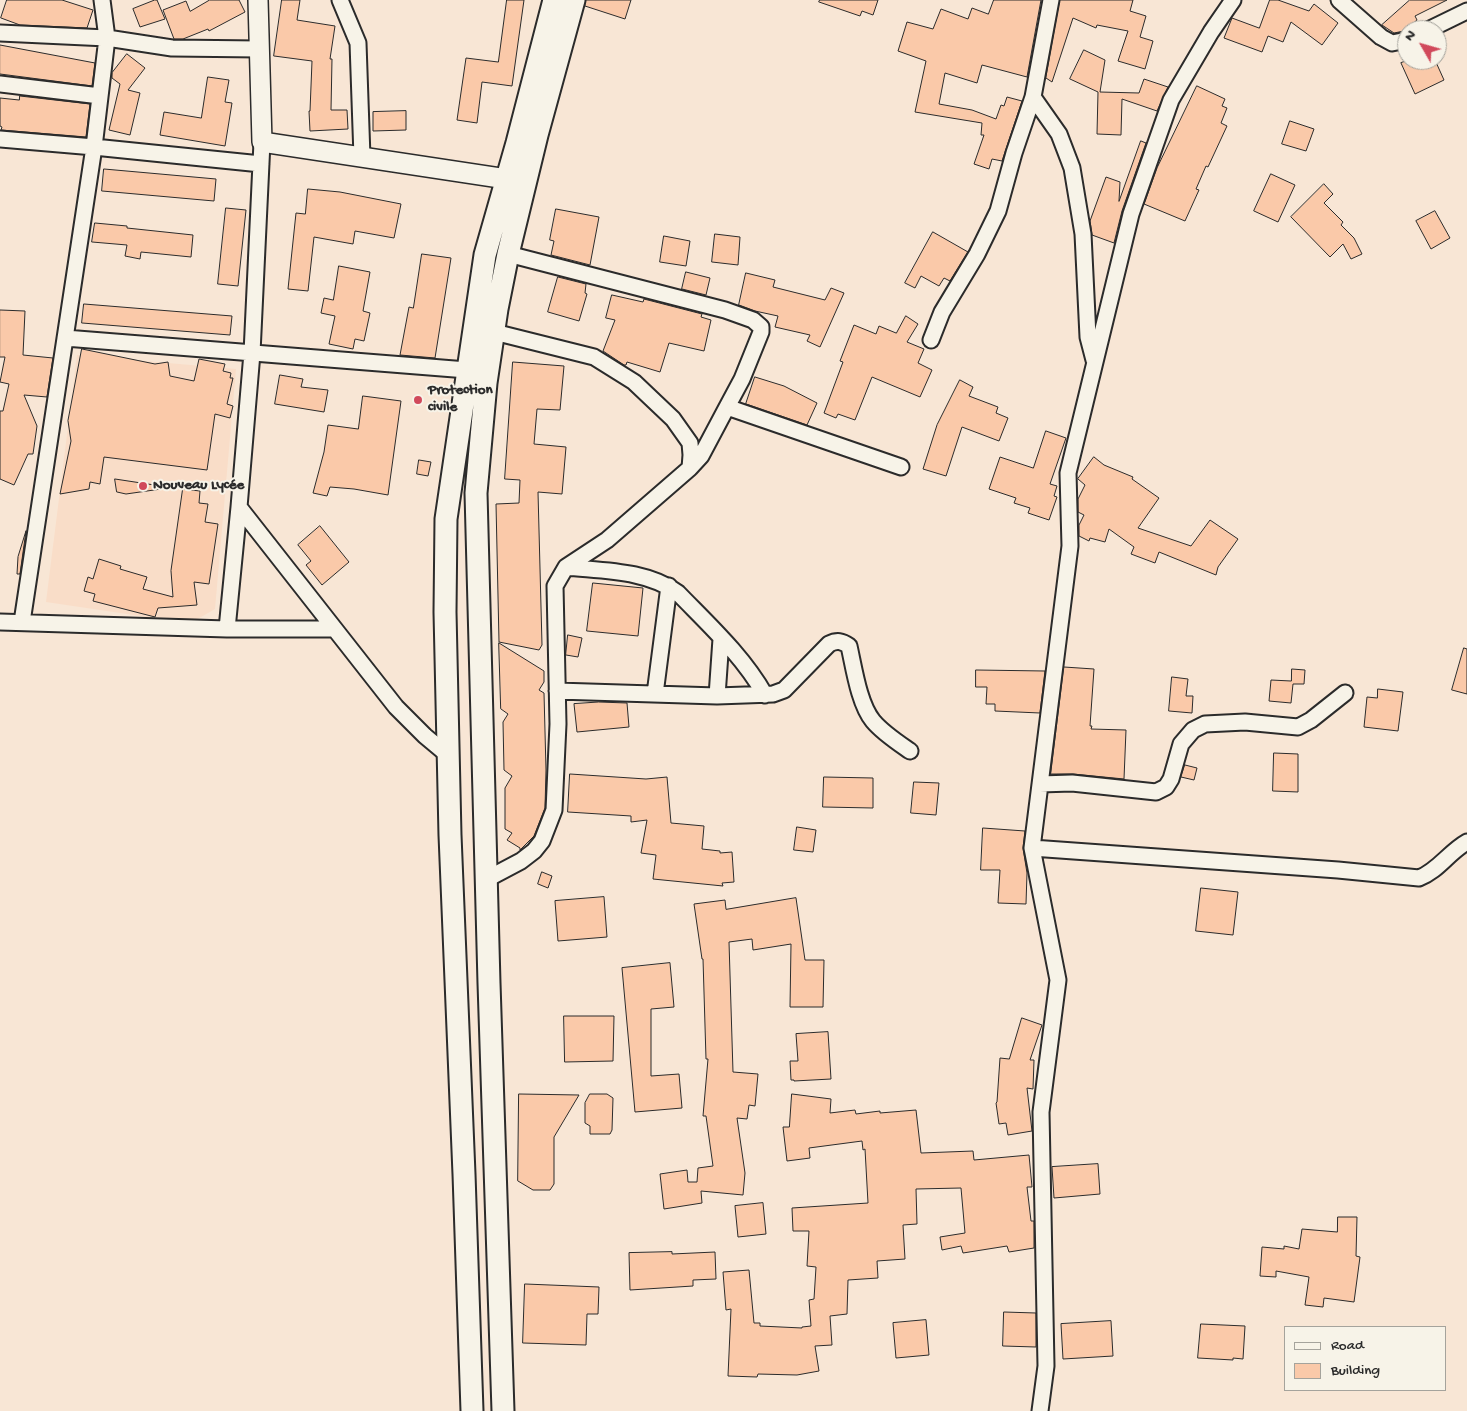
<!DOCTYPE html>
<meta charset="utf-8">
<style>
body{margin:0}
#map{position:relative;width:1467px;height:1411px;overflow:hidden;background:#f8e6d5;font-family:"Gochi Hand",sans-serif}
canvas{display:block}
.legend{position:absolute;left:1284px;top:1326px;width:162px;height:65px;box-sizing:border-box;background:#f7f3e8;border:1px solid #a5a39c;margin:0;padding:6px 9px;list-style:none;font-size:15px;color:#2b2b2b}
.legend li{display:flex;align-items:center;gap:10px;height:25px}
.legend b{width:25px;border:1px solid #a5a39c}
.north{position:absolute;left:1397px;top:20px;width:50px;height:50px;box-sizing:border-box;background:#f7f3e8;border:1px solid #a5a39c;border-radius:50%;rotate:308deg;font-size:14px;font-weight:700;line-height:20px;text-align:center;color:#2b2b2b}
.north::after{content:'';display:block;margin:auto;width:18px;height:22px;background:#d1495b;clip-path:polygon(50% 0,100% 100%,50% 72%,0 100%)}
</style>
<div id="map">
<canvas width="1467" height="1411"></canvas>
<ul class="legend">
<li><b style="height:6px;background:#f7f3e8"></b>Road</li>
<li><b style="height:14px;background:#fac9a9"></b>Building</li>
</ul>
<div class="north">N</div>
</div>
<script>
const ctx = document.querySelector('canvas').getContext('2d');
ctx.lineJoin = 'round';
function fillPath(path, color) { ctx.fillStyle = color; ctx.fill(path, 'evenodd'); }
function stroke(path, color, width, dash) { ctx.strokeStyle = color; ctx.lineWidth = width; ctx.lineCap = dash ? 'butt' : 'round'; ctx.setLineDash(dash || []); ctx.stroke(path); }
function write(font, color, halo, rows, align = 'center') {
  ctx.font = font + ' "Gochi Hand",sans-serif'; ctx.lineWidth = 4; ctx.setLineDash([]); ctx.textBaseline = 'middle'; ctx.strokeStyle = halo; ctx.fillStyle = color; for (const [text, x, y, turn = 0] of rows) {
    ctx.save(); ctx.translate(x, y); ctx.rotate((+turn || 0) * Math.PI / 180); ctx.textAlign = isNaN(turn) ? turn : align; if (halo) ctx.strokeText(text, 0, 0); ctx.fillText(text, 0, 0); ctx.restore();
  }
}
fillPath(new Path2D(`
 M77,355L236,369L215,609L194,621L181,622L46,602Z`), '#f9ddc8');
const building = new Path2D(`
 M7,0H62L93,10L87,28L20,25L1,18Z
 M155,0H157L165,19L140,27L133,9Z
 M210,0H239L245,12L209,31L208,29L183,39H174L163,10L186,1L190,11Z
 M282,0H300L297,20L335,26L330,59H332L331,110H347L348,129L310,131L309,111H310L312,61L274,56Z
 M507,0H524L512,86L482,82L477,123L457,120L466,58L498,62Z
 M586,0H631L625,19L585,6Z
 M820,0H878L873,15L862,11L860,16L819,2Z
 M994,0H1041L1027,77L982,65L977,83L945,73L939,104L972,110L996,119L1001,105L1004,106L1007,97L1022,101L1002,161L992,159L989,169L974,164L984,135H981L982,123L915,112L926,61L898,51L907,22L933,29L941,9L968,19L972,8L988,14Z
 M1060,0H1133L1130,11L1146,16L1140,37L1153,41L1145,69L1118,61L1128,31L1097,25L1096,28L1073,18L1052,82L1046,78Z
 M1270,0H1278L1309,11L1314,4L1338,23L1322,45L1291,22L1283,42L1268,36L1262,52L1224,38L1232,18L1259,28Z
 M1410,0H1447L1415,16L1417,20L1404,31L1394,33L1382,25Z
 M0,45L95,63L92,86L0,74Z
 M1084,50L1105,60L1100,92L1139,93L1144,79L1168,87L1157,111L1122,99L1121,135L1097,134L1098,92L1070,79Z
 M127,54L145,68L128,90L140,93L130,135L109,130L120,84L112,78V73Z
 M1409,60H1435L1444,80L1415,94L1401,63Z
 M208,77L229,80L225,102L232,103L225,146L160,135L164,112L201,118Z
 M1197,86L1225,99L1222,106L1227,108L1221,123L1227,126L1208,167L1206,166L1196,189L1199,190L1185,221L1144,204L1157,168Z
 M20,96L90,104L86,137L1,130L2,127L0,126V98L19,100Z
 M406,111V130L373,131V112Z
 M1290,121L1314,129L1306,151L1282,144Z
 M1141,141L1146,143L1122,211L1114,243L1092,235L1090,221L1106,177L1120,182L1119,201Z
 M104,169L216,179L214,201L102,191Z
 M1271,174L1295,185L1278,222L1254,211Z
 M1324,184L1333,194L1324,203L1343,222L1341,225L1354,238L1362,254L1351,259L1343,244L1330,257L1291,217Z
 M308,189L340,192L401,204L394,238L355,231L353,244L314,237L308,291L288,289L296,213L305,214Z
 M226,208L246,210L238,286L218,284Z
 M556,209L599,217L590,265L551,255L554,241L550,240Z
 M1435,211L1450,238L1431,249L1416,221Z
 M95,223L127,226V228L193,235L191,257L141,252L140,259L125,256L127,245L92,242Z
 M933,232L968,252L950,281L944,278L939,286L921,276L915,288L905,283Z
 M715,234L740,237L738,265L712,262Z
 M664,236L690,241L686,266L660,262Z
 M422,254L451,258L435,358L400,355L409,307L413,308Z
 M339,266L370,272L363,311L370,313L364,341L355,339L353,349L329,344L335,316L321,313L324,298L333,300Z
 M686,272L710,278L706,295L682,289Z
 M746,273L775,280L773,287L825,300L831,288L844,293L820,347L807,341L810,335L775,327L778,316L755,311L739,305Z
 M558,277L586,284L585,293L587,294L579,321L548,312Z
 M612,295L643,302L644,299L702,314L701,317L711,320L704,351L669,343L660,372L627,362L626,365H624L603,351L615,320L606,318Z
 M84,304L232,316L230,335L82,323Z
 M0,310L25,311L23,355L53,358L47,397L24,395L37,426L33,454H28L14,485L0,479V411H3L9,384L0,382L5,357H0Z
 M906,316L918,324L907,342L924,349L918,363L932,370L920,397L872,377L855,420L838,414L836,418L824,413L843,362L840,361L854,325L876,334L879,326L896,333Z
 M82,349L155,364L168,362L170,376L194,381L199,359L225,364L223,371L231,373L230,378H233L227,404L233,406L230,418L215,414L207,470L104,457L100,484L90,482L89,489L60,494L71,441L68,421Z
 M513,362L564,366L560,410L537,409L534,444L566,447L562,494L538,492L542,645L539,650L499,642L496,504L519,503L520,480L505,479Z
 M280,375L303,379L301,387L328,390L324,412L275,404Z
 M755,377L784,386L817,403L807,425L746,404Z
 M960,380L973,387L969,396L998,407L996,413L1008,418L999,441L962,427L946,476L923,469L937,425Z
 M363,396L401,401L388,495L354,489L330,487L327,496L313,493L324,452L328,425L358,429Z
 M1046,431L1066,438L1050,484L1057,486L1054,496L1057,497L1049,520L1028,513L1030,508L1014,503L1016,498L989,489L1000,457L1033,468Z
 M1094,457L1104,465L1133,477L1132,479L1159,498L1138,528L1191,546L1210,520L1238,539L1218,567L1216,575L1159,552L1155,563L1131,554L1134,547L1109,529L1105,542L1090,538L1089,541L1079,536V525L1084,515L1078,512V499L1085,485L1078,479Z
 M419,460L431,462L428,476L417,474Z
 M115,479L161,486V489L126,494L117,492Z
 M183,489L200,491L199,503L208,504L205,522L218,524L209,584L194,582L197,605L158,608L155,617L93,601L95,594L84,591L88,577L93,579L99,559L121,566L120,569L147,577L143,589L173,597L171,571Z
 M320,526L349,562L322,585L306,565L311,561L298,545Z
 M26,531L20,574H17L18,557Z
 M593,583L643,588L638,636L587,631Z
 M568,635L582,638L578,657L566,655Z
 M499,643L544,671V682L539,690L544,693L546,770L545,808L534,836L520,850V848L507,840L512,833L505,829V788L512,776L504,770L503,722L508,714L501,709Z
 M1464,648L1467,649V694L1452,690Z
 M1064,667L1094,669L1090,726H1092L1091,729L1126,730L1124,779L1073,774H1051Z
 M1292,669L1305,670L1304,684H1293L1291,703L1269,701L1271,680L1291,681Z
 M976,670L1045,671L1040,713L995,711V704H986L987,687H976Z
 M1172,677L1188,679L1186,696H1193L1192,713L1169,711Z
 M1378,689L1403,692L1398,731L1364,727L1367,697L1377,698Z
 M599,702L627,703L629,727L577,732L574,704Z
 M1274,753L1298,754V792L1273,791Z
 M1185,765L1197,768L1194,780L1181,777Z
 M570,774L646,779L667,777L671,823L704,826L702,849L720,851V853L732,852L734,882L722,883L723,886L653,879L656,855L641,853L647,820L631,822V816L568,812Z
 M824,777L873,778V808L823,807Z
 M914,782L939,783L936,815L911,813Z
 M797,827L816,830L813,852L794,850Z
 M983,828L1025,831L1023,848L1027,873L1026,904L998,903L1000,870H981Z
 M542,872L552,876L548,888L538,884Z
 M1201,888L1238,892L1233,935L1196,931Z
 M604,897L607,937L558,941L555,901Z
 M796,898L805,960H824L823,1007H790L791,944L753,950L752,939L729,942L733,1072L758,1074L755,1106L749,1105L747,1119L737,1118L745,1173L743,1195L701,1191L702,1203L664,1209L660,1174L687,1170L688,1182H697L698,1168L713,1166L706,1116H703L708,1059H706L703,959H702L694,904L725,900L726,909Z
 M670,963L674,1007L651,1009V1076L679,1074L682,1108L635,1112L622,968Z
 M564,1016H614L613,1061L565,1062Z
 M1022,1018L1042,1025L1030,1060H1034L1033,1089L1027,1088L1032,1131L1008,1135L1006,1123L999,1124L996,1103L997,1102L1000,1058L1009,1059Z
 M828,1032L831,1079L794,1081V1080H791L790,1061H798L796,1034Z
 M519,1094L579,1095L554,1137V1184L550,1190H533L518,1181Z
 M590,1094H607L613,1098L612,1130L610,1134H590V1126L585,1123V1103Z
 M792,1094L831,1099L830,1113L855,1110L856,1114L880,1111V1113L916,1110L921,1153L973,1151L974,1160L1029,1155L1032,1187H1027L1031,1221H1034V1248L1009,1252L1007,1246L963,1253L961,1246L942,1250L940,1237L965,1233L961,1188L916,1189L917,1224L903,1225L905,1259L877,1261L878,1278L848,1280L847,1314L830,1316L832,1345L815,1346L819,1371L797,1375L758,1374L757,1377L728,1376L731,1309L726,1310L723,1272L749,1270L754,1323H760V1326L802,1328V1327L811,1326L809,1300L814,1299L816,1267L807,1266L809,1231H793L792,1208L868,1203L865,1149L863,1150L862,1141L809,1148L810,1158L787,1161L783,1127H789Z
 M1098,1164L1100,1194L1054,1198L1052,1167Z
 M763,1203L766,1234L738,1237L735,1206Z
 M1338,1217H1357L1356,1256L1360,1257L1354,1302L1324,1298L1323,1307L1305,1305L1309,1277L1276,1271V1277L1260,1276L1262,1247L1284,1249V1246L1299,1249L1302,1229L1337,1232Z
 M672,1252V1254L715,1252L716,1279L693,1280V1286L630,1290L629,1253Z
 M525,1284L599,1287L598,1314H587L586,1345L523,1343Z
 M1004,1312L1036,1313V1347L1003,1346Z
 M926,1320L929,1355L896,1358L893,1323Z
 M1111,1321L1113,1356L1063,1359L1061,1324Z
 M1201,1324L1245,1326L1243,1359L1233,1358V1360L1198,1358Z`);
fillPath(building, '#fac9a9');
stroke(building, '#2b2b2b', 1);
const minor = new Path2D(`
 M102,0L107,38L94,147L261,164
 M340,0L358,43L362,157
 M1339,0L1381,37L1392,43L1407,40
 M1428,30L1467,11
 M0,33L107,38L172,48L259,49
 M0,84L100,96
 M1033,97L1059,134L1072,168L1083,234L1088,337L1094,360
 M0,139L94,147L22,622
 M262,142L252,353L239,507L396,707L425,736L449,756
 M508,254L725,310L753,320L761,327V332L742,379L727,407
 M65,338L467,370
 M931,340L942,312L977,254L998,211L1014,153L1033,97L1051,0
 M690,468L701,456L727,407L901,467
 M566,567C603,571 647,570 678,593C709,625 743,656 765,695
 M0,622L227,629H334
 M227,629L239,507
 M557,691L717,696L773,694L784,690L829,644C837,640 842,641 849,646C854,668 859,704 873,721C883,733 897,742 910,751
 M655,694L669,586
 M717,696L721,639
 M1040,784L1072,783L1156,792L1166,787L1171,779L1181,744L1193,730L1205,724L1245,722L1298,727L1311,720L1345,693
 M1032,848L1338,870L1419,878C1438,871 1449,852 1467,842
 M487,879L521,861L534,851L542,841L554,810L558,724L555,586L566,567L607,540L690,468L691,455L690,443L673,419L634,382L594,357L494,332
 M1040,1411L1046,1366L1041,1112L1058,980L1032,848L1070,546L1068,473L1131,214L1171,100L1211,32L1233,0`);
const tertiary = new Path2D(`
 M258,0L262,142L520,181`);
const secondary = new Path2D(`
 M472,1411L464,1174L450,835L445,612L446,519L485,255L517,143L554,0
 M503,1411L489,983L476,493L486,383L497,309L508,254L537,135L574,0`);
stroke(minor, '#2b2b2b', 19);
stroke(tertiary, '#2b2b2b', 22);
stroke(secondary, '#2b2b2b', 25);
stroke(minor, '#f7f3e8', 15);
stroke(tertiary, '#f7f3e8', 19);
stroke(secondary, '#f7f3e8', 21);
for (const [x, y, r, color] of [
 [418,400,5,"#d1495b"],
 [143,486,5,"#d1495b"]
]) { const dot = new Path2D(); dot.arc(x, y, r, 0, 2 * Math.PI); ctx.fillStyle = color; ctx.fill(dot); stroke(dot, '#f7f3e8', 2); }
write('bold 15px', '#2b2b2b', '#f7f3e8', [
 ["Protection",428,391],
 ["civile",428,408],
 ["Nouveau Lycée",153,486]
], 'left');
</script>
